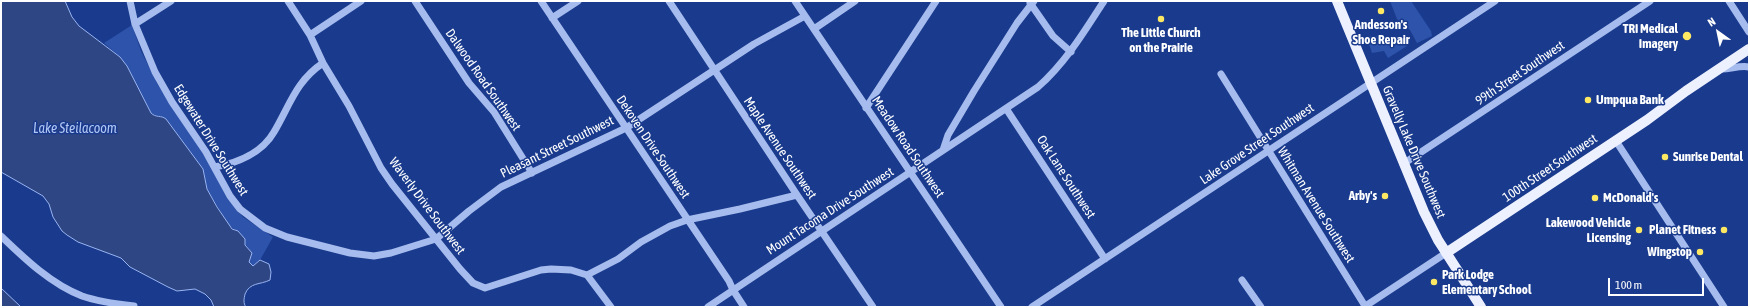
<!DOCTYPE html>
<style>
body{margin:0}
#map{position:relative;width:1750px;height:308px;overflow:hidden;background:#1a3b8d;font-family:"Asap Condensed",sans-serif}
canvas{display:block}
.frame{position:absolute;inset:0;border:2px solid #fff;pointer-events:none}
.north{position:absolute;left:1698px;top:12px;width:40px;height:40px;-webkit-text-stroke:3px #1a3b8d;paint-order:stroke;rotate:327deg;font-size:11px;font-weight:700;line-height:16px;text-align:center;color:#fff}
.north::after{content:'';display:block;margin:auto;width:14px;height:18px;background:#fff;clip-path:polygon(50% 0,100% 100%,50% 72%,0 100%)}
.scale{position:absolute;left:1608px;top:278px;width:96px;height:18px;box-sizing:border-box;border:2px solid #fff;border-top:0;padding-left:5px;font-size:12px;line-height:14px;white-space:nowrap;color:#fff;-webkit-text-stroke:3px #1a3b8d;paint-order:stroke}
</style>
<div id="map">
<canvas width="1750" height="308"></canvas>
<div class="frame"></div>
<div class="north">N</div>
<div class="scale">100 m</div>
</div>
<script>
const ctx = document.querySelector('canvas').getContext('2d');
ctx.lineJoin = 'round';
function fillPath(path, color) { ctx.fillStyle = color; ctx.fill(path, 'evenodd'); }
function stroke(path, color, width, dash) { ctx.strokeStyle = color; ctx.lineWidth = width; ctx.lineCap = dash ? 'butt' : 'round'; ctx.setLineDash(dash || []); ctx.stroke(path); }
function write(font, color, halo, rows, align = 'center') {
  ctx.font = font + ' "Asap Condensed",sans-serif'; ctx.lineWidth = 3; ctx.setLineDash([]); ctx.textBaseline = 'middle'; ctx.strokeStyle = halo; ctx.fillStyle = color; for (const [text, x, y, turn = 0] of rows) {
    ctx.save(); ctx.translate(x, y); ctx.rotate((+turn || 0) * Math.PI / 180); ctx.textAlign = isNaN(turn) ? turn : align; if (halo) ctx.strokeText(text, 0, 0); ctx.fillText(text, 0, 0); ctx.restore();
  }
}
fillPath(new Path2D(`
 M1390,1H1411L1431,31L1432,36L1417,43L1410,30L1397,19Z
 M132,25L141,51L158,85L207,160L227,198L243,217L273,237L260,260L253,266L249,262V249C244,244 243,237 238,232C236,229 231,228 228,224L207,189L203,169L166,119C161,115 156,117 151,113L120,57L104,43Z
 M1370,36C1381,37 1400,36 1407,46L1388,58L1384,51L1372,53L1367,38Z`), '#2d53ab');
const water = new Path2D(`
 M1,1H65L72,17L79,26L120,57L127,66L151,113C156,118 161,115 166,119L203,169L207,189L217,207L232,229L238,231L245,239V245L252,253L249,262L253,266L260,260L269,264L271,272L270,280C260,285 250,282 245,294C244,299 243,303 246,307H214L211,300L205,294L195,289L177,291L168,287L130,267L121,258L78,242L67,235L62,231L53,217L49,204L43,196L1,172Z
 M1,288L21,307H1Z`);
fillPath(water, '#2e4684');
stroke(water, '#99b4f0', 1);
stroke(new Path2D(`
 M130,1L135,24L155,72L172,102L206,152L230,196L240,209L265,228L287,237L350,253L374,256L391,253L436,239L469,211L501,187L626,128L754,44L805,16
 M288,1L310,35L323,63L349,106L381,168L392,184L460,269L473,283L485,288L541,270L551,269L571,270L587,275L611,307
 M415,1L469,83L494,112L532,173
 M541,1L729,281L733,290L744,307
 M669,1L797,195L873,307
 M795,1L1001,307
 M1729,1L1749,32
 M1030,3L1053,36L1071,52
 M552,18L578,1
 M135,24L171,1
 M814,29L855,1
 M310,35L361,1
 M1719,69C1729,70 1739,65 1749,67
 M1221,74L1365,306
 M866,108L936,1
 M1007,110L1105,259
 M1616,141L1724,307
 M943,150L948,135L974,91L1017,23L1034,1
 M1403,164L1650,1
 M215,167C237,163 262,153 274,132C290,105 296,81 323,63
 M1,236C25,259 51,284 82,296C99,302 116,304 134,306
 M587,275L618,259L641,242L670,226L687,220L740,209L797,195
 M1242,280L1261,307
 M708,307L1038,87C1066,62 1084,32 1104,1
 M1032,307L1495,1
 M1364,307L1446,253`), '#a6bcee', 7);
stroke(new Path2D(`
 M1337,1L1424,212L1438,240L1481,307
 M1446,253L1647,120L1686,91L1749,49`), '#edf1ff', 10);
for (const [x, y, r, color] of [
 [1381,11,4,"#ffe963"],
 [1161,19,4,"#ffe963"],
 [1687,36,5,"#ffe963"],
 [1588,100,4,"#ffe963"],
 [1665,157,4,"#ffe963"],
 [1385,196,4,"#ffe963"],
 [1595,198,4,"#ffe963"],
 [1639,230,4,"#ffe963"],
 [1724,230,4,"#ffe963"],
 [1700,252,4,"#ffe963"],
 [1434,282,4,"#ffe963"]
]) { const dot = new Path2D(); dot.arc(x, y, r, 0, 2 * Math.PI); ctx.fillStyle = color; ctx.fill(dot); stroke(dot, '#1a3b8d', 1.5); }
write('bold 13px', '#fff', '#1a3b8d', [
 ["Andesson's",1381,25,"center"],
 ["Shoe Repair",1381,40,"center"],
 ["TRI Medical",1678,29],
 ["Imagery",1678,44],
 ["The Little Church",1161,33,"center"],
 ["on the Prairie",1161,48,"center"],
 ["Umpqua Bank",1596,100,"left"],
 ["Sunrise Dental",1673,157,"left"],
 ["Arby's",1377,196],
 ["McDonald's",1603,198,"left"],
 ["Lakewood Vehicle",1631,223],
 ["Licensing",1631,238],
 ["Planet Fitness",1716,230],
 ["Wingstop",1692,252],
 ["Park Lodge",1442,275,"left"],
 ["Elementary School",1442,290,"left"]
], 'right');
write('13px', '#fff', '#1a3b8d', [
 ["99th Street Southwest",1520,73,-34],
 ["Dalwood Road Southwest",483,80,55],
 ["Edgewater Drive Southwest",211,140,58],
 ["Lake Grove Street Southwest",1257,144,-34],
 ["Pleasant Street Southwest",557,147,-26],
 ["Dekoven Drive Southwest",653,147,56],
 ["Meadow Road Southwest",908,147,56],
 ["Maple Avenue Southwest",780,148,56],
 ["Gravelly Lake Drive Southwest",1414,152,67],
 ["100th Street Southwest",1550,168,-34],
 ["Oak Lane Southwest",1066,177,57],
 ["Whitman Avenue Southwest",1316,205,58],
 ["Waverly Drive Southwest",427,206,53],
 ["Mount Tacoma Drive Southwest",830,211,-33]
]);
write('italic 14px', '#b2c7f5', '#1a3b8d', [
 ["Lake Steilacoom",75,129]
]);
</script>
